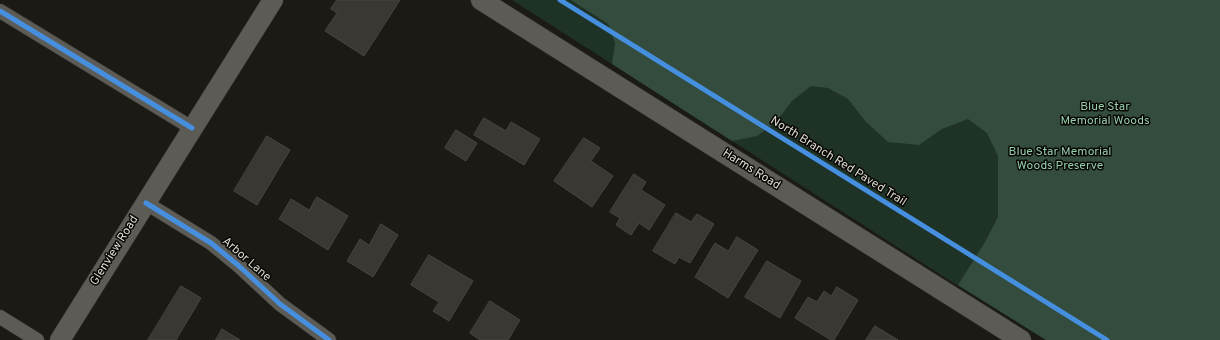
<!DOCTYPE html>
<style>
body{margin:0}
canvas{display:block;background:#1c1a14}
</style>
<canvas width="1220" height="340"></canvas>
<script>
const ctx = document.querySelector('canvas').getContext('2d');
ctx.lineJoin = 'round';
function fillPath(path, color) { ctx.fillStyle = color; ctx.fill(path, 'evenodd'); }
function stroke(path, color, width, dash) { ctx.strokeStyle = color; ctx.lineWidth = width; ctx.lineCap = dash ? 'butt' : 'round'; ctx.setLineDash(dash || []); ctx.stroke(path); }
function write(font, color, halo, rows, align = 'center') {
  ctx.font = font + ' Overpass,sans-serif'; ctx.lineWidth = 3; ctx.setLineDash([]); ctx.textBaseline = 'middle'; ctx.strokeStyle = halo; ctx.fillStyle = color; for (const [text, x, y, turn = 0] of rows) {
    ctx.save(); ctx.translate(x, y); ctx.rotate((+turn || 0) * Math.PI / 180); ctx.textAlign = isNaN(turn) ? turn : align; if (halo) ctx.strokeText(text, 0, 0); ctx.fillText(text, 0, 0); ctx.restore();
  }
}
fillPath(new Path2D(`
 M512,0H1220V340H1046L949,280Z`), '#1e3226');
fillPath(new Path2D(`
 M571,0H1220V340H1046L958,285L985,242L998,217V156L987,133L968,119L942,129L919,145L888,142L866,122L848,99L828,88L811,86L792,101L775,123L757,136L732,141L612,64L615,43L608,24Z`), '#334c3e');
const building = new Path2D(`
 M337,0H400L364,56L325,31L337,13L331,9Z
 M484,118L506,131L511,122L540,139L524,165L474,135Z
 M456,130L477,143L466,161L445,148Z
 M267,136L290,150L257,205L234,191Z
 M584,138L600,148L591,161L613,176L592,207L554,181Z
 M634,174L646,182L641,190L665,205L649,230L639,223L631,235L616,225L620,218L610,212Z
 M317,197L348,216L328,250L279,219L291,199L309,210Z
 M676,213L691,222L697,214L714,224L690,263L679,257L675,264L653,251Z
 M381,224L398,235L373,277L347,261L360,239L369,245Z
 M737,237L758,250L728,298L695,277L715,243L728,251Z
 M429,255L473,281L449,321L433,311L439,302L411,285Z
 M767,261L801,281L780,318L745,297Z
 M181,286L201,298L176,340H148Z
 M837,287L858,300L834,340H831L795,318L808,297L817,302L824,291L831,296Z
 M490,301L520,320L508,340H480L470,333Z
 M875,326L898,340H866Z
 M222,329L240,340H216Z`);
fillPath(building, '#3b3833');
stroke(building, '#484440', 1);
const street = new Path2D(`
 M0,11L192,128
 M146,203L211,243L239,266L280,304L329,340
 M0,317L37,340`);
const secondary = new Path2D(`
 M481,0L1021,340
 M60,340L273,0`);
stroke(street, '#35342f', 15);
stroke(secondary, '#35342f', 21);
stroke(street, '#5c5b55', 14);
stroke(secondary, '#5c5b55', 20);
stroke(new Path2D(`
 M560,0L1107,340
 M0,11L192,128
 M146,203L211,243L239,266L280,304L329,340`), '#468fdf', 5);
write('12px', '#95cead', '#080703', [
 ["Blue Star",1105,108],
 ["Memorial Woods",1105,122],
 ["Blue Star Memorial",1060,153],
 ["Woods Preserve",1060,167]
]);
write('12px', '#dcdad2', '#080703', [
 ["North Branch Red Paved Trail",838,162,32],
 ["Harms Road",751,170,32],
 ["Glenview Road",115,251,-58],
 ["Arbor Lane",246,260,41]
]);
</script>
